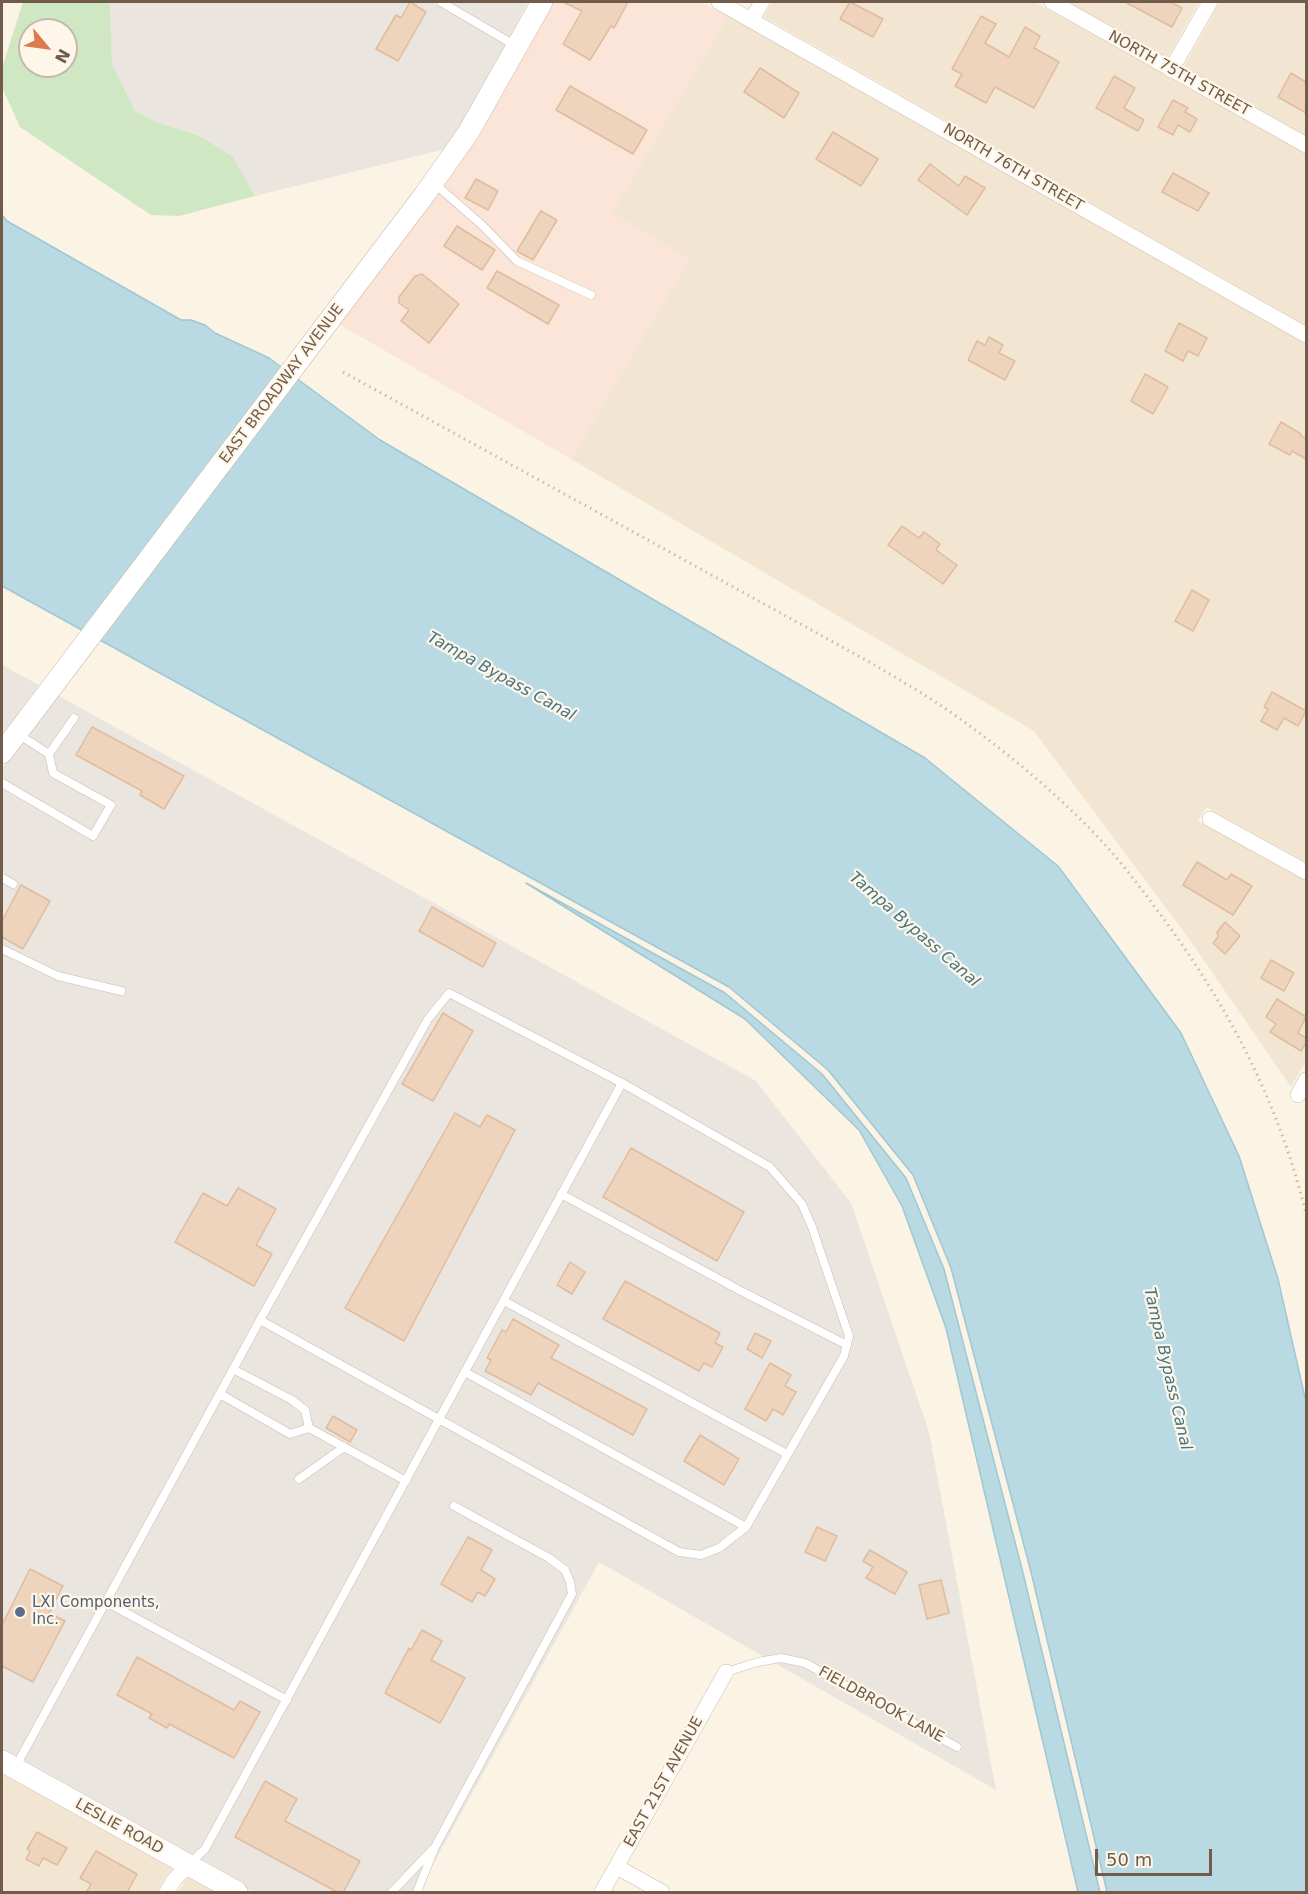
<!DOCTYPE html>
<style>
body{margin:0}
#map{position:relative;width:1308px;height:1894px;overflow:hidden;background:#fbf3e4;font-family:"DejaVu Sans",sans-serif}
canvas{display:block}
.frame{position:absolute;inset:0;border:3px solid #715c4b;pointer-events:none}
.north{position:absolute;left:18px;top:18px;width:60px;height:60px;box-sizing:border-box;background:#fef7e9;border:2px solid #c6b9aa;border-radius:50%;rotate:119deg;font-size:16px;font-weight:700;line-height:24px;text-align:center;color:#715c4b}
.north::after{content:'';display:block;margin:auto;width:21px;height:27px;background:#dd7b50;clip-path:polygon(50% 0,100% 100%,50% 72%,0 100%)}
.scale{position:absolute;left:1095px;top:1849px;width:117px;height:27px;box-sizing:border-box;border:3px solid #715c4b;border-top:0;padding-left:8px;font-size:18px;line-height:21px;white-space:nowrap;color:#715c4b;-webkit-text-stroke:4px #fef7e9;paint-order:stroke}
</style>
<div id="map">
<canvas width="1308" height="1894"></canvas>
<div class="frame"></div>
<div class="north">N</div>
<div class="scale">50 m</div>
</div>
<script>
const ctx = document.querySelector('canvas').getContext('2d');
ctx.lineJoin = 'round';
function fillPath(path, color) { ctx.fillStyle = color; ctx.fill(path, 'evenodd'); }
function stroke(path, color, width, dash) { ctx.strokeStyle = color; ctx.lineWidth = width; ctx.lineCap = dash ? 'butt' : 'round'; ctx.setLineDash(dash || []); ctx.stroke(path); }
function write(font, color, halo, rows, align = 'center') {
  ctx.font = font + ' "DejaVu Sans",sans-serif'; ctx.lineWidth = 4.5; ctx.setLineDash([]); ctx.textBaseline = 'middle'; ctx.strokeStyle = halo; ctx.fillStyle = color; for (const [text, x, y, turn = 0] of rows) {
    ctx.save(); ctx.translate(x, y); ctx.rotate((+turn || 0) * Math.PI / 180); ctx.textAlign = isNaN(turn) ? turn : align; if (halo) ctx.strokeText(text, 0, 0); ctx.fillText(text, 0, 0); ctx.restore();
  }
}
fillPath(new Path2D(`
 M772,2H1035L1306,154V326L764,17Z
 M1068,2H1199L1167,59Z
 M1220,2H1306V136L1183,68Z
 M728,16L1306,344V863L1206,807L1198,821L1306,881V1061L1291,1087L1192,943L1034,731L571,459L689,259L612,213Z
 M2,1770L174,1866L166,1876L157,1892H2Z
 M190,1875L220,1892H178Z`), '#f2e6d2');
fillPath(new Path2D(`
 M553,2H701L728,16L612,213L690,259L571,459L339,324L433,199L510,78Z`), '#fae5d8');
fillPath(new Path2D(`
 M110,2H528L481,93L445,149L255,196L233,157L200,136L153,121L135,111L112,64Z
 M2,665L41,686L2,738Z
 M57,695L756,1081L851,1203L929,1432L996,1790L599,1562L418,1892H253L2,1752V768Z`), '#eae5de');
fillPath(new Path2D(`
 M23,2H110L112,64L135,111L153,121L200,136L233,157L255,196L179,216L151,215L20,127L2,87V68ZM30,30H66V66H30Z`), '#cfe7c3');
const water = new Path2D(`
 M2,215L7,221L181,320H191L205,325L215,333L269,358L380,440L925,758L1058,866L1181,1033L1239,1156L1278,1279L1306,1402V1892H1107L1031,1572L951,1268L913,1175L828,1070L729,987L2,586Z
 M526,883L725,993L822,1074L906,1178L944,1269L1023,1573L1100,1892H1078L946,1328L902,1206L859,1130L745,1019Z`);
fillPath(water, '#b9d9e3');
stroke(water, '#a0c8d4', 1.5);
const building = new Path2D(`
 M410,2L426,12L398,61L376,49L396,15L401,18Z
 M563,2H628L614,28L611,26L590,60L563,44L582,11Z
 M850,2L883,19L873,37L840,19Z
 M1125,2H1170L1182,8L1172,27Z
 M981,16L996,24L985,43L1009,57L1025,27L1040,36L1034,48L1059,62L1034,108L995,87L986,103L955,86L962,74L952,69Z
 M760,68L799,93L784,118L744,92Z
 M1291,73L1306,82V113L1278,97Z
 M1114,76L1135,88L1124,108L1144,120L1138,131L1096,108Z
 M570,86L647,130L633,154L556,110Z
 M1173,100L1188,108L1185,112L1197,119L1190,132L1178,125L1173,135L1158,127Z
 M833,132L878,159L861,186L816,159Z
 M930,164L959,186L965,176L985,188L967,215L918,180Z
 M1173,173L1209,193L1198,211L1162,192Z
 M476,179L498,191L488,210L465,198Z
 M541,211L557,220L533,260L517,251Z
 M457,226L495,250L482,270L444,246Z
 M497,271L559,305L548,324L487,288Z
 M422,274L459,304L429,343L401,321L409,310L399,303V297L415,276Z
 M1179,323L1207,338L1198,356L1188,351L1183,361L1165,351Z
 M989,337L1003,345L999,353L1015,361L1005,380L968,360L977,341L985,345Z
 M1145,374L1168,387L1153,414L1131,401Z
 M1281,422L1301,434L1300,435L1306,439V459L1292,451L1290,455L1269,444Z
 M902,526L919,538L924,532L940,544L936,550L957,565L943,584L888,545Z
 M1192,590L1209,600L1193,631L1175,621Z
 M1272,692L1306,711L1298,726L1284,718L1277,730L1261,721L1268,709L1264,707Z
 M92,727L184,776L164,809L140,795L142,791L76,755Z
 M1197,862L1227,880L1231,874L1252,886L1233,915L1183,885Z
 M21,885L50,901L23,949L2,937V921Z
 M432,907L496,943L483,967L419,931Z
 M1225,922L1240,936L1225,954L1213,943L1218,937L1217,932Z
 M1271,960L1294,973L1284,991L1261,978Z
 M1277,999L1306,1017L1298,1033L1306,1038V1043L1301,1051L1270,1032L1276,1024L1266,1017Z
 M443,1013L473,1031L433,1101L402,1084Z
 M455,1113L480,1127L487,1115L515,1130L404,1341L345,1308Z
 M631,1148L744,1212L717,1261L603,1197Z
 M238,1188L276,1209L256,1245L272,1254L254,1286L175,1242L203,1193L227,1206Z
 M570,1262L585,1272L572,1294L557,1285Z
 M625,1281L720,1333L715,1343L723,1347L712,1367L704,1363L699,1371L603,1319Z
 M513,1319L559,1345L551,1358L647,1409L633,1435L538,1383L531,1395L485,1371L491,1360L487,1358L502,1330L506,1332Z
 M755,1333L771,1341L762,1358L747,1349Z
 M770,1363L791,1375L785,1386L796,1392L783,1415L773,1409L766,1421L745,1409Z
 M333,1416L357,1430L350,1442L326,1428Z
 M700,1435L739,1459L724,1485L684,1461Z
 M817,1527L837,1536L825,1561L805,1552Z
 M468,1537L492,1550L481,1570L495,1579L485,1596L478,1592L472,1602L441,1584Z
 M870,1550L907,1572L895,1594L866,1578L873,1567L863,1561Z
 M30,1569L63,1586L49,1613L65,1621L33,1682L2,1666V1625Z
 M941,1580L949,1613L927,1619L919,1585Z
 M422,1630L442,1641L431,1660L465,1678L440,1723L385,1693L409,1648L411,1650Z
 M137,1657L234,1710L240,1701L260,1712L234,1758L169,1724L167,1728L149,1718L152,1714L117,1695Z
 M265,1781L297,1799L285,1821L360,1861L343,1893H339L235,1837Z
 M37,1832L67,1848L57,1865L43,1858L39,1866L26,1859L30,1851L27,1849Z
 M96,1851L137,1874L127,1893H86L91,1884L80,1878Z`);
fillPath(building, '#eed4bd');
stroke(building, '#e0bc9e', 1.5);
const lane = new Path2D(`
 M441,2L516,46
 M435,184L482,225L517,261L591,295
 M49,754L74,718
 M2,783L93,836L111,805L53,773L49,754L18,734
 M2,878L13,884
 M2,949L58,976L121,991
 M561,1194L741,1291L847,1345
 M504,1301L787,1454
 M233,1369L292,1400L305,1410L309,1428
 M465,1372L746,1527
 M220,1394L290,1434L309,1428L406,1481
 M299,1479L344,1447
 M106,1602L287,1700
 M726,1672L758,1662L781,1658L805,1663L957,1747
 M16,1766L260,1320L428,1019L449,993L622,1083L770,1167L802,1204L812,1227L849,1336L844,1356L746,1527L719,1548L701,1555L679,1552L260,1320
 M189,1864L205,1849L622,1083
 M392,1892L432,1850
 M417,1892L435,1847L572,1594L570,1582L565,1570L549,1558L454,1506`);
const street = new Path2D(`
 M719,2L1306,335
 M1052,2L1306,145
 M752,19L762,2
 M1171,70L1210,2
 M1210,819L1306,872
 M1298,1095L1306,1080
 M617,1867L662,1892
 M167,1892L174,1880L188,1865
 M602,1892L726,1672`);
const secondary = new Path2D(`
 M2,753L425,194L468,133L542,2
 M2,1761L237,1892`);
stroke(lane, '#cbbcab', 9);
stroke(street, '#cbbcab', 16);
stroke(secondary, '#cebca9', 22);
stroke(new Path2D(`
 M343,372L873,664C896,678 921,692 943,707C987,737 1036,776 1074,813C1104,841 1130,873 1154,906C1224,998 1279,1101 1306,1214`), '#d3b8a0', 3, [1.5, 4.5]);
stroke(lane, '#fff', 8);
stroke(street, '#fff', 15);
stroke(secondary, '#fff', 21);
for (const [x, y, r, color] of [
 [20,1612,6,"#5c6f8a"]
]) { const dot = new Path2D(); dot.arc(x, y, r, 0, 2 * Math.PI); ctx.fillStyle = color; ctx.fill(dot); stroke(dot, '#fef7e9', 2); }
write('15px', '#715c4b', '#fef7e9', [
 ["NORTH 75TH STREET",1179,74,29],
 ["NORTH 76TH STREET",1013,168,30],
 ["EAST BROADWAY AVENUE",282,384,-53],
 ["FIELDBROOK LANE",881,1705,29],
 ["EAST 21ST AVENUE",664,1782,-61],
 ["LESLIE ROAD",119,1827,29]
]);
write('15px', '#4e5e75', '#fef7e9', [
 ["LXI Components,",32,1603],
 ["Inc.",32,1620]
], 'left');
write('italic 16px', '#477483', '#fef7e9', [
 ["Tampa Bypass Canal",501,677,29],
 ["Tampa Bypass Canal",914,930,41],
 ["Tampa Bypass Canal",1167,1369,77]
]);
</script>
